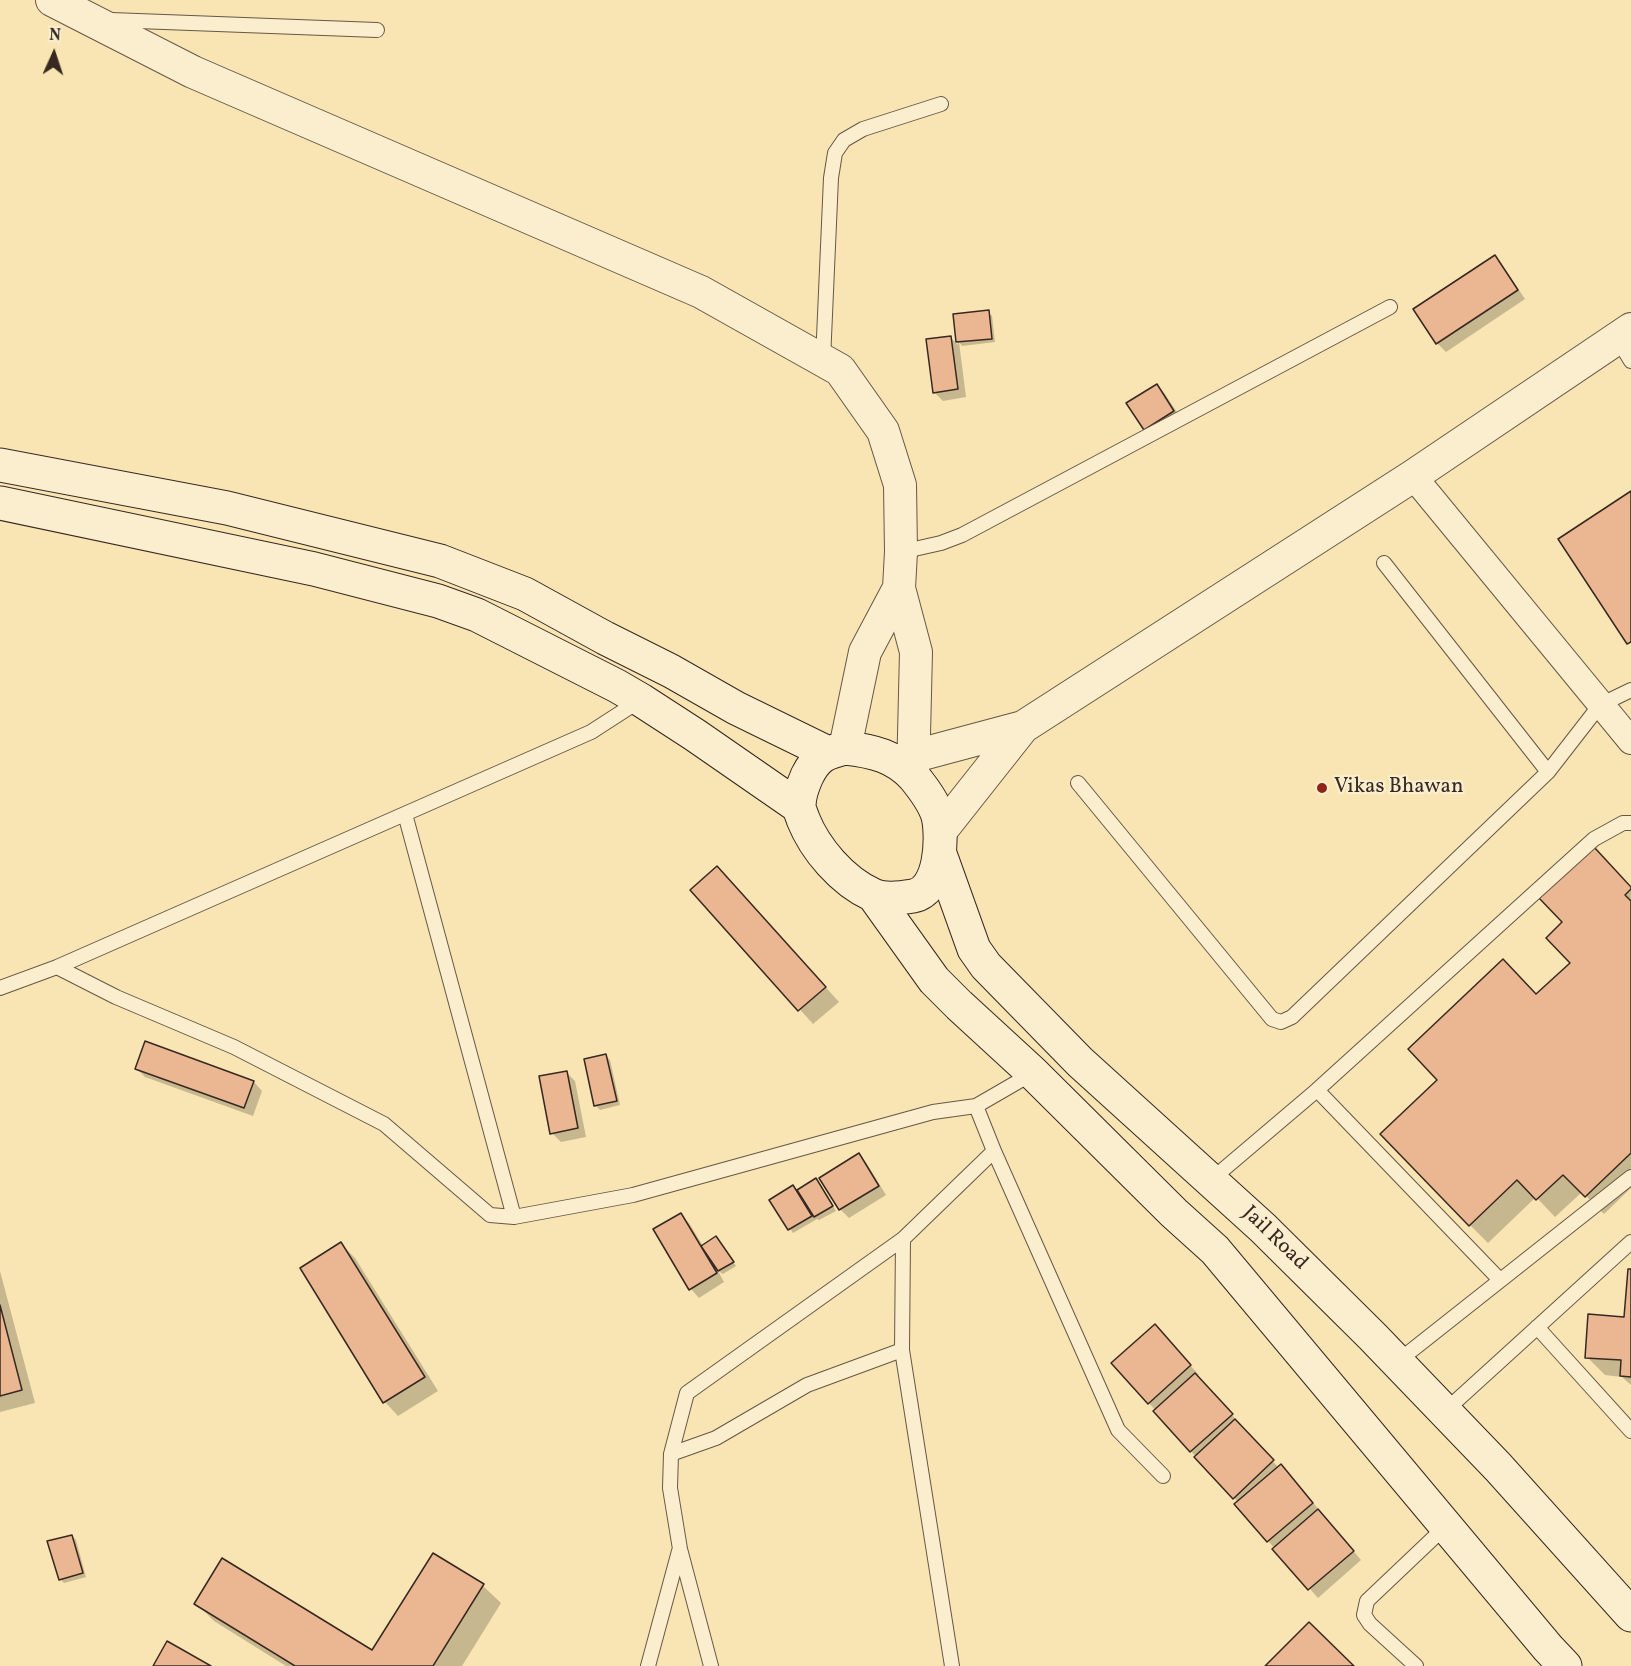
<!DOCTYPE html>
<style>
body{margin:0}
#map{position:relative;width:1631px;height:1666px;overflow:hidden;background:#f8e5b3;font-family:Vollkorn,serif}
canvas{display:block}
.north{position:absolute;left:24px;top:24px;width:60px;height:60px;-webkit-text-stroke:4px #faeece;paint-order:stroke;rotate:3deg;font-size:16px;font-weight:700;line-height:24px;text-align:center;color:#372821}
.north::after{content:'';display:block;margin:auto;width:21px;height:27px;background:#372821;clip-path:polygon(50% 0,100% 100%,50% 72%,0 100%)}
</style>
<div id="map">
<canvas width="1631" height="1666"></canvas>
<div class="north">N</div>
</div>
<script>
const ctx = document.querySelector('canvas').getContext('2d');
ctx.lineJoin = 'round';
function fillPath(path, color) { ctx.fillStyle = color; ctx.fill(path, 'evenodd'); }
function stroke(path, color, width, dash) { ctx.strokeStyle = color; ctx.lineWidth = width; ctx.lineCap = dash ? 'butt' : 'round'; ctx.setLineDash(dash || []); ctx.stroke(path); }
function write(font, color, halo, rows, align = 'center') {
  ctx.font = font + ' Vollkorn,serif'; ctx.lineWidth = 4.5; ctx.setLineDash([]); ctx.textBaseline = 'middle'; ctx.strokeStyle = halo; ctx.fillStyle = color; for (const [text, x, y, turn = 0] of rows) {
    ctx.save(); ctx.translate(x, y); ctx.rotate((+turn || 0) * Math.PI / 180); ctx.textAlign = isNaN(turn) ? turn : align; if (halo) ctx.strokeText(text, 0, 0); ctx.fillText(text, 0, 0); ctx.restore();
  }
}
fillPath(new Path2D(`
 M1495,257L1503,266L1525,299L1446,352L1437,343Z
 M988,312L992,316L995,342L962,346L959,342L966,397L943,401L934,392L950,337L958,345L955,316Z
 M1157,385L1165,394L1182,420L1154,438L1146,429L1128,404Z
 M731,882L839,1002L813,1024L692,890Z
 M1631,888V1188L1604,1214L1582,1192L1555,1217L1536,1197L1488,1243L1470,1225L1537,996L1572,963L1548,938Z
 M606,1056L610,1060L620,1105L600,1110L596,1106L586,1060Z
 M136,1068L254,1082L262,1091L253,1116L145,1077Z
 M567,1073L575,1081L586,1137L561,1142L552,1133Z
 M859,1155L867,1164L886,1195L849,1218L840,1209Z
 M816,1180L836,1211L819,1220L817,1219L793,1233L771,1201L793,1187L797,1192Z
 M680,1214L689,1223L703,1246L716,1238L736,1266L723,1274L718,1271L724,1282L699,1298L691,1289Z
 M341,1244L355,1258L438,1391L398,1416L385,1402L302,1268Z
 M0,1271L35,1403L0,1412Z
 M1631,1271V1385L1622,1377L1605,1375L1587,1357L1625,1318Z
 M1163,1335L1199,1375L1197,1376L1240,1424L1239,1425L1279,1468L1290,1475L1361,1560L1318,1598L1268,1541L1238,1502L1196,1457L1149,1403Z
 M72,1536L76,1540L86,1577L64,1583L60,1579Z
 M433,1555L483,1586L501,1603L462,1666H286L214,1621L196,1603L372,1652Z`), '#0003');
const building = new Path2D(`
 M1495,255L1518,290L1436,344L1413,309Z
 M989,310L992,339L956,342L953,314Z
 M951,336L958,389L933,393L926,339Z
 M1157,384L1174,411L1144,430L1126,403Z
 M1631,491V642L1627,644L1558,539Z
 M1594,847L1631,887V889L1625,895L1631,901V1153L1585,1197L1563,1175L1536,1200L1517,1180L1469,1226L1380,1134L1437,1080L1408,1049L1503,959L1536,994L1570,963L1546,938L1562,922L1539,898Z
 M717,866L826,987L798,1011L690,890Z
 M145,1041L254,1081L244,1108L135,1069Z
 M606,1054L617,1101L594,1106L584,1059Z
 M567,1071L578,1128L550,1134L539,1076Z
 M859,1153L879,1186L839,1210L819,1178Z
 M816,1178L833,1206L814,1217L797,1190Z
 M793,1185L812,1216L788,1230L769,1200Z
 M681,1213L717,1273L689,1290L653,1229Z
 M716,1236L734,1262L718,1271L701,1246Z
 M341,1242L425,1377L383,1403L300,1268Z
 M1628,1269H1631V1377L1620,1376L1621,1360L1585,1358L1588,1314L1624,1317Z
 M0,1305L22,1390L0,1396Z
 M1155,1324L1191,1365L1148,1404L1111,1363Z
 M1195,1373L1233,1414L1190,1452L1153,1411Z
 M1235,1419L1274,1460L1233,1499L1194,1457Z
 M1281,1464L1313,1503L1267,1542L1234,1504Z
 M1318,1509L1354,1551L1308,1590L1272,1549Z
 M72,1535L83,1573L59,1580L47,1541Z
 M433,1553L484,1584L433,1666H295L194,1604L222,1558L372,1650Z
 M1309,1622L1354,1666H1265Z
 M167,1641L211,1666H153Z`);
fillPath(building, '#ebb792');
stroke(building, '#372821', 1.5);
const service = new Path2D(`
 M111,20L377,30
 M1617,338L1631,361
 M823,360L831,178L835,153L844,140L863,129L941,104
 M901,552L941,543L962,535L1390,307
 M1384,563L1548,772
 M1078,783L1272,1019L1281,1022L1292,1017L1548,772L1600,705L1631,690
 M405,814L514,1217
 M57,967L116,997L234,1047L384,1124L490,1215L514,1217L633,1195L933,1112L976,1106L1033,1073
 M0,988L57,967L591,732L639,701
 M1317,1090L1500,1280
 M994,1151L1118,1430L1163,1476
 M1211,1180L1317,1090L1594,839L1623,823H1631
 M1537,1327L1631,1431
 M1397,1362L1631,1177
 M1444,1412L1631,1242
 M671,1454L716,1438L807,1385L902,1350
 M648,1666L679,1551
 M711,1666L680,1549L670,1488L671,1454L687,1393L903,1239
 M952,1666L902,1350L903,1239L994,1151L976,1106
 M1416,1666L1370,1624L1364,1615L1367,1601L1446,1526`);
const minor = new Path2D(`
 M1413,476L1631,741`);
const tertiary = new Path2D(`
 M52,0L193,72L701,292L840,370L883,431L900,485L901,552L899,588L916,652L913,776
 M845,748L865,652L899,588
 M896,761L1023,727L1413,476L1631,329
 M940,832L1023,727`);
const secondary = new Path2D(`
 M0,465L227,508L440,561L525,594L605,638L671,671L736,708L826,752
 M0,503L314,569L438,601L477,615L617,686L641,700L695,735L799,807
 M845,748C873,751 895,756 914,777C923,788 934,803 938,816C943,838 941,891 913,896C901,898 884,900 873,895C842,881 815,849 803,819C802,815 799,810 799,806C799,796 803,785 807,776C817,756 825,753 845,748Z
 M940,854L974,949L986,966L1080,1062L1263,1228L1373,1337L1498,1467L1631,1615
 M874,896L934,980L959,1005L1033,1073L1174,1213L1215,1250L1548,1648L1565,1666`);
stroke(service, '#675746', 16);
stroke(minor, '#675746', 28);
stroke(tertiary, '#675746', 34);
stroke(secondary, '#372821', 35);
stroke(service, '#faeece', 14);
stroke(minor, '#faeece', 26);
stroke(tertiary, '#faeece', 32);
stroke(secondary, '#faeece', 33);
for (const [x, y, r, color] of [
 [1322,788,6,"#8f2418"]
]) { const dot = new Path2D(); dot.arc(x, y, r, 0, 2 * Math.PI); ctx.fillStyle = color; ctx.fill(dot); stroke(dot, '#faeece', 2); }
write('21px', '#372821', '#faeece', [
 ["Vikas Bhawan",1334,788]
], 'left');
write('21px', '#372821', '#faeece', [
 ["Jail Road",1274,1239,44]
]);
</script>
